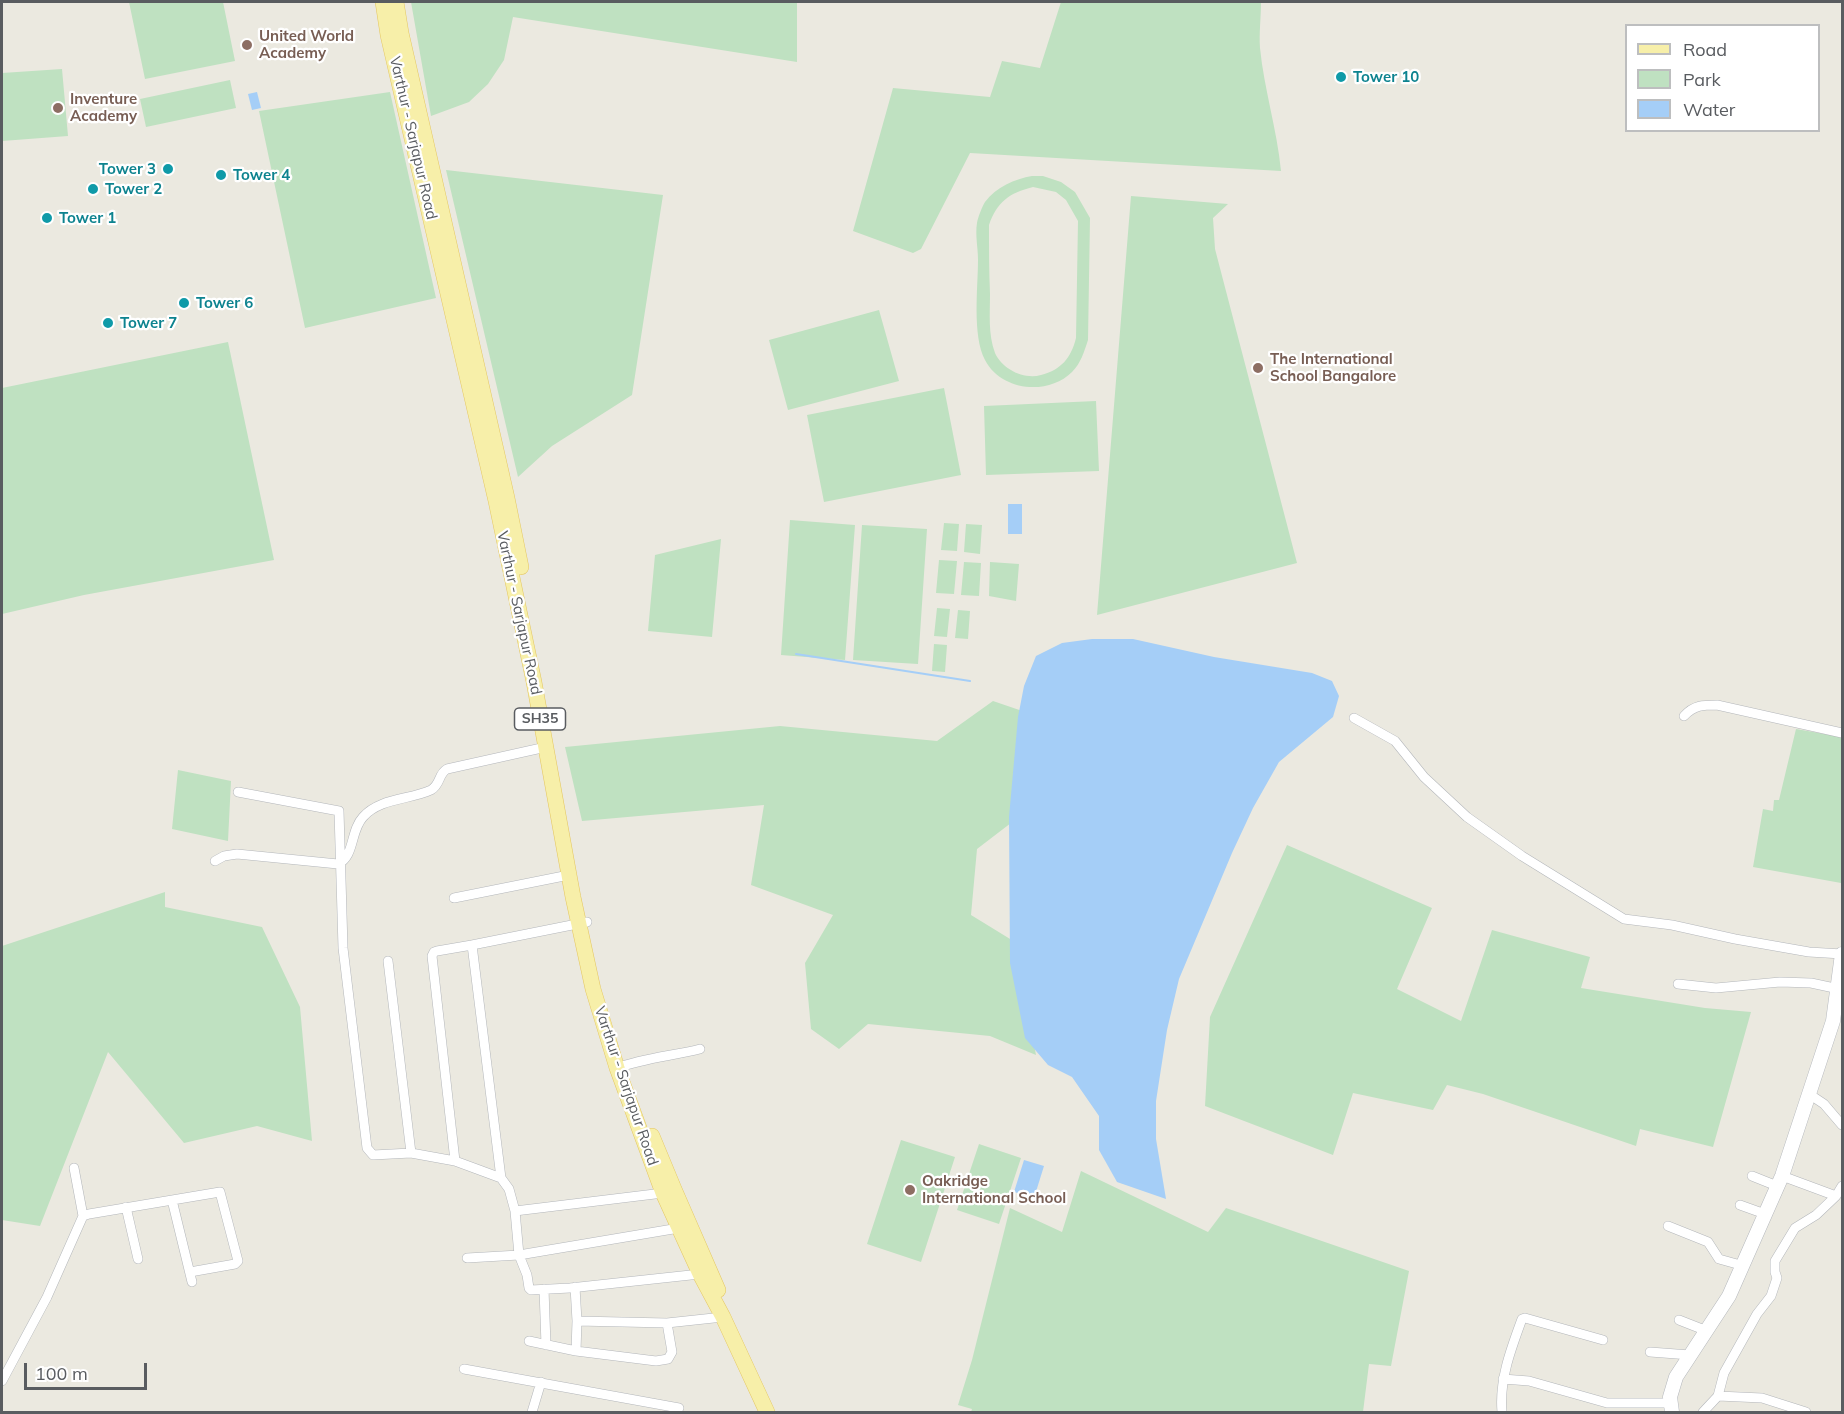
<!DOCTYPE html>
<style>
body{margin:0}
#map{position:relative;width:1844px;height:1414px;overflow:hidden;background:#ebe9e0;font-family:Mulish,sans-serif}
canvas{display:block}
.frame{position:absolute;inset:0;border:3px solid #595c60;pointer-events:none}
.legend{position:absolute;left:1625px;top:24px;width:195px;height:108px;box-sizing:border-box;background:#fff;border:2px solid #bdbebf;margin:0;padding:8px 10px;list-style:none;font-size:18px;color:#595c60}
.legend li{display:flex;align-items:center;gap:12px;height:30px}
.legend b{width:30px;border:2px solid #bdbebf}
.scale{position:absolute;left:24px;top:1363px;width:123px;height:27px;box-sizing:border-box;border:3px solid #595c60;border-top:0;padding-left:8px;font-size:18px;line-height:21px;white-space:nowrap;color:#595c60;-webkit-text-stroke:4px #fff;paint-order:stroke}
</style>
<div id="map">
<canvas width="1844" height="1414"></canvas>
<div class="frame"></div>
<ul class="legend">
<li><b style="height:8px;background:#f7efa9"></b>Road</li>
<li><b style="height:16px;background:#bfe1c1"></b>Park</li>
<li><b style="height:16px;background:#a5cef7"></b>Water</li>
</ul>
<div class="scale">100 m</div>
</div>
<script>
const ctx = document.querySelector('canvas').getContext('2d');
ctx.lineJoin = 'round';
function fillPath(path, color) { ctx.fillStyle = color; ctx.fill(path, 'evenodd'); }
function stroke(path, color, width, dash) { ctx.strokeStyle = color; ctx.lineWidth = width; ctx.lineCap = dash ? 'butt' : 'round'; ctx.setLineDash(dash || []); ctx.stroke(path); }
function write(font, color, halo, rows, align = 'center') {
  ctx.font = font + ' Mulish,sans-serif'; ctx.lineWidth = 4.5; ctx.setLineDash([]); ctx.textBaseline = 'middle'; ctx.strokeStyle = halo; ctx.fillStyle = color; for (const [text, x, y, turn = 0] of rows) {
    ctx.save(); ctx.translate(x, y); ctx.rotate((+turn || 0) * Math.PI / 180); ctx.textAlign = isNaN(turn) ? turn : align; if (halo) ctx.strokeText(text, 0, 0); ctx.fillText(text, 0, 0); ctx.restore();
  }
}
fillPath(new Path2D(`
 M129,2H223L235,61L145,79Z
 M411,2H797V62L513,17L504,60L488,84L469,102L431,116Z
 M1061,2H1261C1261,17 1259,33 1260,48C1264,89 1277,129 1281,171L970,153L921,249L913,253L853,231L893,88L990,97L1002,61L1040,68Z
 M62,69L68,136L2,141V73Z
 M230,80L236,108L146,127L140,99Z
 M390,92L436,298L305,328L259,111Z
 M446,170L663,195L632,395L552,446L518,477Z
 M1032,176H1043L1061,182L1075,192L1090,218L1088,340C1084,352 1081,363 1072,372C1048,396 1001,391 985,360C972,335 978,288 978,260C978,248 975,235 977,223C978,217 982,207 985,202C996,187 1015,179 1032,176ZM1033,187L1056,192L1066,200L1078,221L1076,338C1071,358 1061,370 1041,375C1024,380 1002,369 995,353C988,334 990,314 990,294C989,271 989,248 989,225C997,202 1009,193 1033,187Z
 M1131,196L1228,204L1213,218L1215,249L1297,563L1097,615Z
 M879,310L899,381L788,410L769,340Z
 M228,342L274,560L84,595L2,614V388Z
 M944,388L961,475L824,502L807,415Z
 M1096,401L1099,471L986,475L984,406Z
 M790,520L855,525L845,660L781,655Z
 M944,523L959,524L957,551L941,550Z
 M966,524L982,525L980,554L964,552Z
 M862,525L927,529L918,664L853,660Z
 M721,539L712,637L648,631L655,555Z
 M939,560L957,561L954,594L936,593Z
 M964,562L981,563L979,596L961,595Z
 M990,562L1019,564L1016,601L989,596Z
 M937,608L950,609L947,637L934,636Z
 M958,610L970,611L968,639L955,638Z
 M934,644L947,645L945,672L932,671Z
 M993,701L1034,715L1041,800L977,849L971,915L1015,942L1036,1055L990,1036L868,1024L839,1049L811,1029L805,963L833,915L751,885L764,805L582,821L565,747L780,726L937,741Z
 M1796,729L1842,737V864L1841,883L1753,867L1763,809L1773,811L1774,800H1779Z
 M178,770L231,781L228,841L172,829Z
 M1287,845L1432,908L1397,989L1461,1021L1492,930L1590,957L1581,988L1705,1008L1751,1012L1713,1147L1640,1129L1636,1146L1483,1094L1447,1085L1433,1110L1353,1093L1333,1155L1205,1106L1210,1017Z
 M165,892V907L262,927L300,1007L312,1141L257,1126L184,1143L108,1052L40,1226L2,1220V946Z
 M901,1140L955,1157L921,1262L867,1244Z
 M979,1144L1021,1158L999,1224L957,1210Z
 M1081,1171L1208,1232L1226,1208L1409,1271L1391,1366L1369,1364L1363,1412H971L972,1409L958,1405L972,1360L1010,1208L1062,1232Z`), '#bfe1c1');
fillPath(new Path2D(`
 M257,92L261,108L252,110L248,94Z
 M1008,504H1022V534H1008Z
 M1092,639H1133L1214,657L1312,673L1332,681L1339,696L1333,717L1279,762L1253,808L1232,853L1179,979L1167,1030L1156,1101V1139L1166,1199L1117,1182L1099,1150V1116L1072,1077L1048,1065L1025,1038L1010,963L1009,817L1018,717L1024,686L1036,656L1062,643Z
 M1024,1160L1044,1166L1034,1198L1014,1192Z`), '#a5cef7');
stroke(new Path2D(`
 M796,654L970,681`), '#a5cef7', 2);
const street = new Path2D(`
 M1684,716C1694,705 1703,705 1717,705L1842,733
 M1354,718L1395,741L1424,777L1467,817L1522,856L1624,919L1672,925L1735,939L1809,952L1842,954
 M238,792L339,811L343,948L367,1148L373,1155L411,1153L455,1161L501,1178L509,1189L515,1211
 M215,861L224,856L237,854L338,864C355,856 350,831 363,817C380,798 409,800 431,790C441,784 438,774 447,769L546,747
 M454,898L569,875
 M472,945L587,922
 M388,961L411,1153
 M1678,984L1716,988L1780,982L1811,983L1839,989
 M617,1068C644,1058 672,1056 700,1049
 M1809,1094L1824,1104L1842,1125
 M455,1161L432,956L434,952L437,951L472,945L501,1178
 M74,1168L83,1216
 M1752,1176L1777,1186
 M1782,1176L1836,1196L1842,1186
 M663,1193L515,1211L519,1255L527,1275L529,1288L531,1290L570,1288L700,1274
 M172,1200L192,1282
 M1740,1205L1765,1214
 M126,1207L138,1259
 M1668,1226L1708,1242L1719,1259L1744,1266
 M467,1258L519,1255L679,1228
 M575,1287L577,1321
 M544,1289L546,1345
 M1679,1320L1707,1331
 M529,1341L576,1351L656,1361L668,1359L672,1352L667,1323L723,1317
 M576,1351L577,1321L667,1323
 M1650,1352L1690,1355
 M464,1369L679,1408
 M1503,1379L1529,1381L1607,1403H1669
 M2,1381L47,1297L83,1216L89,1214L220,1192L238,1261L235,1264L190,1272
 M1718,1396L1762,1398L1806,1412
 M532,1412L541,1382
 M1502,1412C1499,1380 1511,1349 1522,1319L1525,1318L1603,1340
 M1703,1412L1718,1396L1724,1373L1757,1314L1771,1296L1777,1278L1775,1272V1261L1795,1228L1816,1215L1836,1196`);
const secondary = new Path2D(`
 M1672,1412L1670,1397L1676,1377L1729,1296L1782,1176L1833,1021L1842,954`);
const primary = new Path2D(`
 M383,2L388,35L496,501L534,682L573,897L593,989L617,1068L663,1193L700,1274L723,1317L767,1412
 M396,2L401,33L507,498L521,567
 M652,1136L674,1189L718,1290`);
stroke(street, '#b3b6ba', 10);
stroke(secondary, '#b4b7bc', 15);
stroke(primary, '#e4c661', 16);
stroke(street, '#fff', 9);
stroke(secondary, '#fff', 14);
stroke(primary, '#f7efa9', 15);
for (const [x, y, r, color] of [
 [247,45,6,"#8d6e63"],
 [1341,77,6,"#0f9aa8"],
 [58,108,6,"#8d6e63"],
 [168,169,6,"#0f9aa8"],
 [221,175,6,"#0f9aa8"],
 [93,189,6,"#0f9aa8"],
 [47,218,6,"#0f9aa8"],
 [184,303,6,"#0f9aa8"],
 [108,323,6,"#0f9aa8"],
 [1258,368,6,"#8d6e63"],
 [910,1190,6,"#8d6e63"]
]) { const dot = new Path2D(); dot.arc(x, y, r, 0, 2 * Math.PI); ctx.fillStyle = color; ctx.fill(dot); stroke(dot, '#fff', 2); }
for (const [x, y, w] of [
 [540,719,51]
]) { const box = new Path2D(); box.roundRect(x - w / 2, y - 11, w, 22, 4.5); ctx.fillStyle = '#fff'; ctx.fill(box); stroke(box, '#595c60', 1.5); }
write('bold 14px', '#595c60', null, [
 ["SH35",540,719]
]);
write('bold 15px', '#785e54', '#fff', [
 ["United World",259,36],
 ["Academy",259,53],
 ["Inventure",70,99],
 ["Academy",70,116],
 ["The International",1270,359],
 ["School Bangalore",1270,376],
 ["Oakridge",922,1181],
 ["International School",922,1198]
], 'left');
write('bold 15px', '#0d838f', '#fff', [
 ["Tower 10",1353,77],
 ["Tower 3",156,169,"right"],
 ["Tower 4",233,175],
 ["Tower 2",105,189],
 ["Tower 1",59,218],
 ["Tower 6",196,303],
 ["Tower 7",120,323]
], 'left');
write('15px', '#595c60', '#fff', [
 ["Varthur - Sarjapur Road",413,138,77],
 ["Varthur - Sarjapur Road",519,613,78],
 ["Varthur - Sarjapur Road",626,1086,71]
]);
</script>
